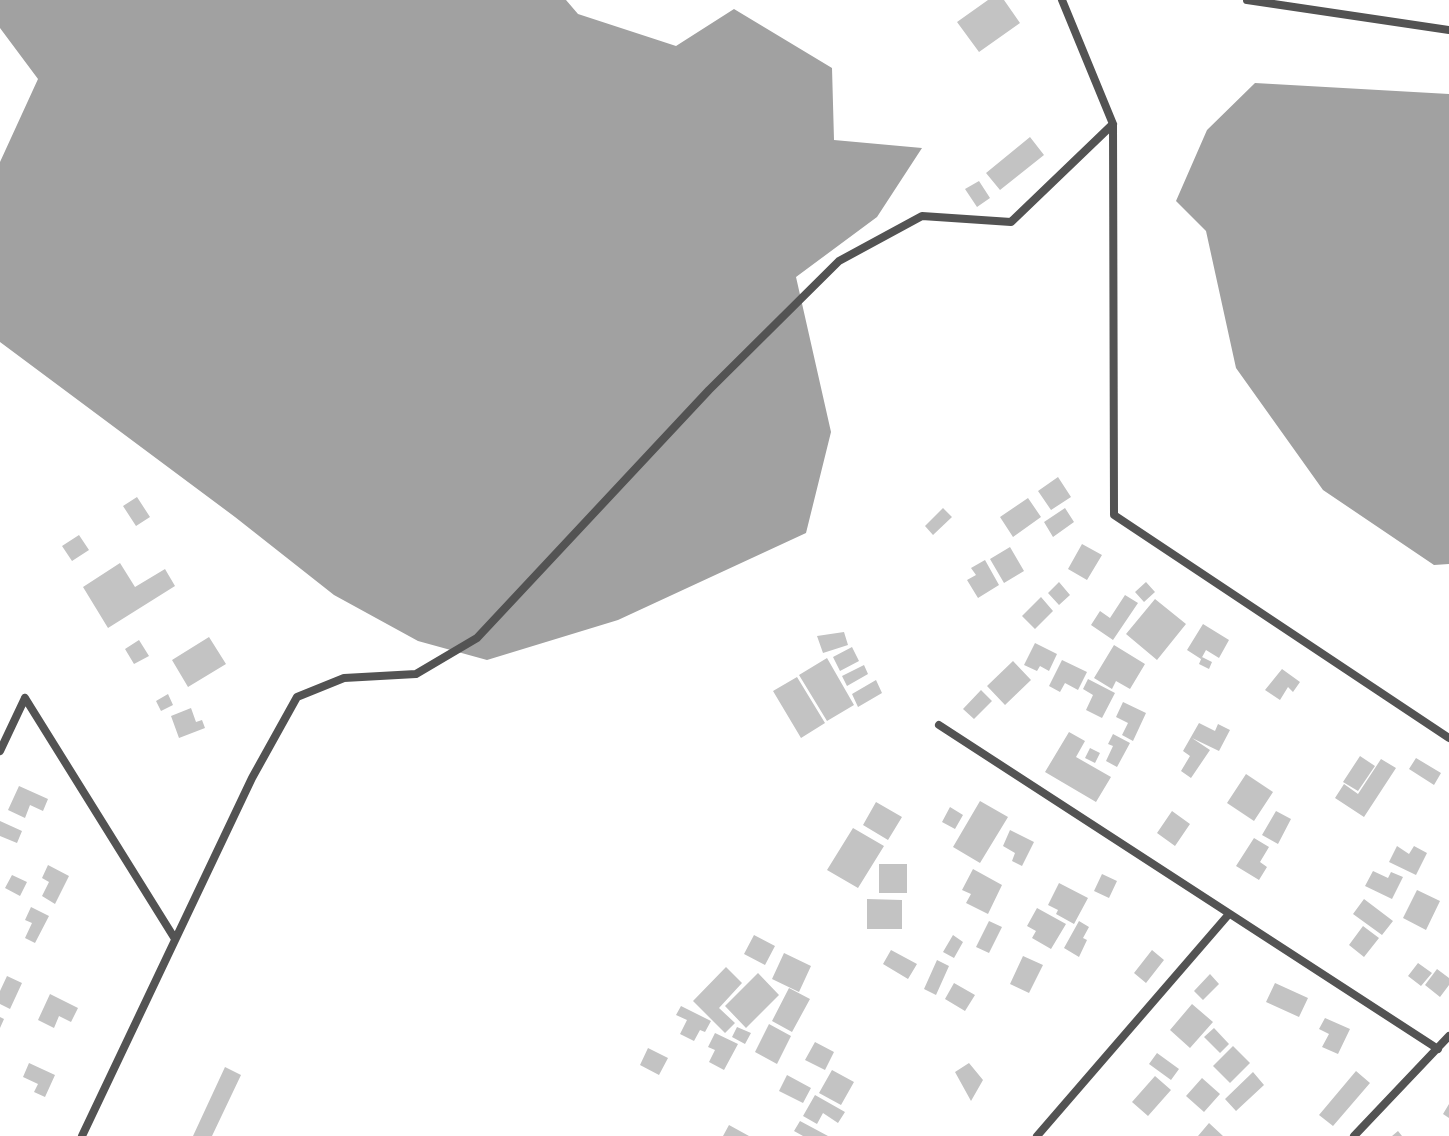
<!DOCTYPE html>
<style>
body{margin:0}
canvas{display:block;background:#fff}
</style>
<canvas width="1449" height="1136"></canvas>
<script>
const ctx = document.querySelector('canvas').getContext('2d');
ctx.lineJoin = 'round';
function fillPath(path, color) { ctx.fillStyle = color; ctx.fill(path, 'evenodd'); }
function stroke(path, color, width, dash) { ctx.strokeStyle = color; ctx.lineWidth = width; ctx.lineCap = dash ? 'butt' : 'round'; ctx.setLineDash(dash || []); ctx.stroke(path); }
fillPath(new Path2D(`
 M0,0H566L578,14L676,46L734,9L832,68L834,140L922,148L877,217L796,277L831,432L806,533L618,620L487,660L418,641L334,595L235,517L0,342V162L38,79L0,28Z
 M1255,83L1449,94V564L1434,565L1323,490L1236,368L1206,231L1176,201L1207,130Z`), '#a1a1a1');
fillPath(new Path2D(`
 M988,0H1004L1020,23L979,52L957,22Z
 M1030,137L1044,155L1000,190L986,173Z
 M979,181L990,198L977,207L965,189Z
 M1058,477L1071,497L1051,510L1038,491Z
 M137,497L150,517L136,526L123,506Z
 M1028,498L1041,517L1013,537L1000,517Z
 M943,508L952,517L933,535L925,526Z
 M1065,508L1074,522L1053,537L1044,522Z
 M79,535L89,550L72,561L62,546Z
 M1082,544L1102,555L1087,580L1068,569Z
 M1010,547L1024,571L1004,583L990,559Z
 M985,560L999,585L978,598L967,580L976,575L971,568Z
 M120,563L135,587L165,569L175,586L108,628L83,587Z
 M1059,582L1070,595L1059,605L1048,593Z
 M1146,582L1155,592L1144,602L1135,592Z
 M1125,595L1138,603L1113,640L1091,625L1100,611L1110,618Z
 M1041,597L1053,611L1035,629L1022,616Z
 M1155,599L1186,624L1157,660L1126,634Z
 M1203,624L1229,640L1219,658L1206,650L1201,659L1187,650Z
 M844,632L848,645L823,653L817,636Z
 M209,637L226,664L188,687L172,660Z
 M139,640L149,656L134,664L125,649Z
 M1035,643L1057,654L1049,671L1040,666L1037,671L1024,665Z
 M1114,645L1145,664L1130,689L1116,681L1112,689L1094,678Z
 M852,647L859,661L840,671L833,657Z
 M1202,657L1212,662L1209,669L1199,664Z
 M827,658L854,705L827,721L799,675Z
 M1062,660L1087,672L1078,690L1065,683L1060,692L1049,686Z
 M1013,661L1031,680L1005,705L987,686Z
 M864,665L868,674L847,686L842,676Z
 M1282,669L1300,682L1293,692L1288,687L1280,700L1265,690Z
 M797,677L825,723L801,738L773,691Z
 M1088,679L1115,693L1102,718L1086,710L1093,695L1083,689Z
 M876,680L882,693L858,707L852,694Z
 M981,690L992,701L974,719L963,709Z
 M168,694L173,705L161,711L156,701Z
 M1123,702L1146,713L1133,741L1122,735L1128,723L1116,717Z
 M191,708L196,722L202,720L205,728L179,738L171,716Z
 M1199,723L1215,731L1218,724L1230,730L1219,751L1192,738L1210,750L1191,778L1181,771L1190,756L1183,751Z
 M1069,732L1085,741L1076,757L1111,777L1096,802L1045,772Z
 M1113,734L1130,743L1117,767L1106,761L1113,746L1108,744Z
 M1090,748L1100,753L1095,763L1085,758Z
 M1360,756L1375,766L1358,791L1343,782Z
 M1416,758L1441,773L1434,785L1409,769Z
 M1381,759L1396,768L1364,817L1335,798L1344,784L1358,794Z
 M1246,774L1273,792L1254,821L1227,803Z
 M19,786L48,799L43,811L30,805L25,818L8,810Z
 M980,801L1008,817L980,863L953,847Z
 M876,802L902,817L888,840L863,825Z
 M950,807L963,815L955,829L942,822Z
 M1172,811L1190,824L1175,846L1157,833Z
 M1276,811L1291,819L1278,844L1262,835Z
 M0,821L22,831L17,843L0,836Z
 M853,828L884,846L858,888L827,870Z
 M1010,830L1034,842L1022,866L1012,861L1015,853L1003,846Z
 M1254,838L1269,847L1260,862L1267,867L1259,880L1236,866Z
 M1397,846L1409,854L1414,846L1427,853L1416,875L1389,862Z
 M879,864H907V893H879Z
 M48,865L69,876L55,904L42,896L49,882L42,878Z
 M973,869L1002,885L988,914L966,903L971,894L962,890Z
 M1373,871L1388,878L1391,872L1403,877L1392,899L1365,886Z
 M1102,874L1117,881L1109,898L1094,891Z
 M12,875L27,882L20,896L5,888Z
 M1059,883L1088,898L1074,924L1056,914L1058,910L1048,905Z
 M1417,890L1440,901L1426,930L1403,918Z
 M867,899L902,900V929H867Z
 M1364,899L1393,921L1382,935L1353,914Z
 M31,907L49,916L35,943L25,938L32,923L25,920Z
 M1037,908L1066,924L1051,949L1032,938L1036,931L1027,926Z
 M989,921L1002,927L989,953L976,947Z
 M1079,921L1089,927L1083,938L1087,940L1079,957L1064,948Z
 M1363,926L1379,938L1364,957L1349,945Z
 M754,935L775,946L765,965L744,954Z
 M953,935L963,942L954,958L943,952Z
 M891,950L917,964L908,979L883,964Z
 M1152,950L1164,960L1146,983L1134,973Z
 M784,953L811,966L799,992L772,979Z
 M1023,956L1043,965L1029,993L1010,984Z
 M937,960L949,966L936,995L924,989Z
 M1418,963L1432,973L1421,986L1408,976Z
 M726,967L742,983L719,1008L735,1023L725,1033L693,1001Z
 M1437,969L1449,978V985L1440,997L1425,985Z
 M758,973L779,995L746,1028L725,1006Z
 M1210,974L1219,984L1203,1000L1194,991Z
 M7,976L22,983L10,1009L0,1004V991Z
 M954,983L975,995L965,1011L945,999Z
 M1275,983L1308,998L1299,1017L1266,1002Z
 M789,988L810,999L792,1032L772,1021Z
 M50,994L78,1008L71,1022L59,1016L54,1028L38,1020Z
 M1192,1004L1213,1022L1190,1048L1170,1030Z
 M681,1006L711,1021L705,1032L700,1030L694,1041L680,1034L687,1020L676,1015Z
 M0,1017L4,1019L0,1028Z
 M1325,1018L1350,1029L1338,1054L1322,1047L1329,1034L1319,1029Z
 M769,1024L791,1036L777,1064L755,1052Z
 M737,1027L751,1033L745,1044L732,1037Z
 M1214,1028L1229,1044L1220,1053L1204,1037Z
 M715,1033L738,1044L724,1070L709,1062L715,1050L708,1047Z
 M815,1042L834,1052L825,1070L805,1060Z
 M1233,1046L1250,1063L1230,1083L1213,1066Z
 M648,1048L668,1058L659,1075L640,1065Z
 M1157,1053L1179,1069L1171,1080L1149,1064Z
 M29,1063L55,1075L45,1097L34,1092L38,1084L23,1077Z
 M969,1063L983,1080L971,1101L955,1072Z
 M225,1067L241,1075L212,1136H193Z
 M832,1070L854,1082L841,1105L819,1093Z
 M1356,1071L1370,1083L1333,1126L1319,1115Z
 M1253,1072L1264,1085L1236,1111L1225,1099Z
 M787,1075L811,1088L803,1103L779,1091Z
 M1155,1076L1171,1090L1148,1116L1132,1102Z
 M1202,1078L1220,1094L1204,1112L1186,1096Z
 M815,1095L845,1112L838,1123L823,1113L817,1124L803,1116Z
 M1449,1104V1118L1443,1114Z
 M800,1121L828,1136H803L794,1131Z
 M1209,1123L1223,1136H1198Z
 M729,1125L749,1136H723Z
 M1398,1131L1402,1136H1392Z`), '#c3c3c3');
stroke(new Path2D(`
 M1062,0L1113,124L1114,515L1449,738
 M1247,0L1449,30
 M25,698L175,939
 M939,725L1438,1049
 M0,751L25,698
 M82,1136L252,778L297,697L344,678L416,674L477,638L709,390L839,261L922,216L1011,222L1113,124
 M1037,1136L1229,914
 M1354,1136L1449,1036`), '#535353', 8);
</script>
